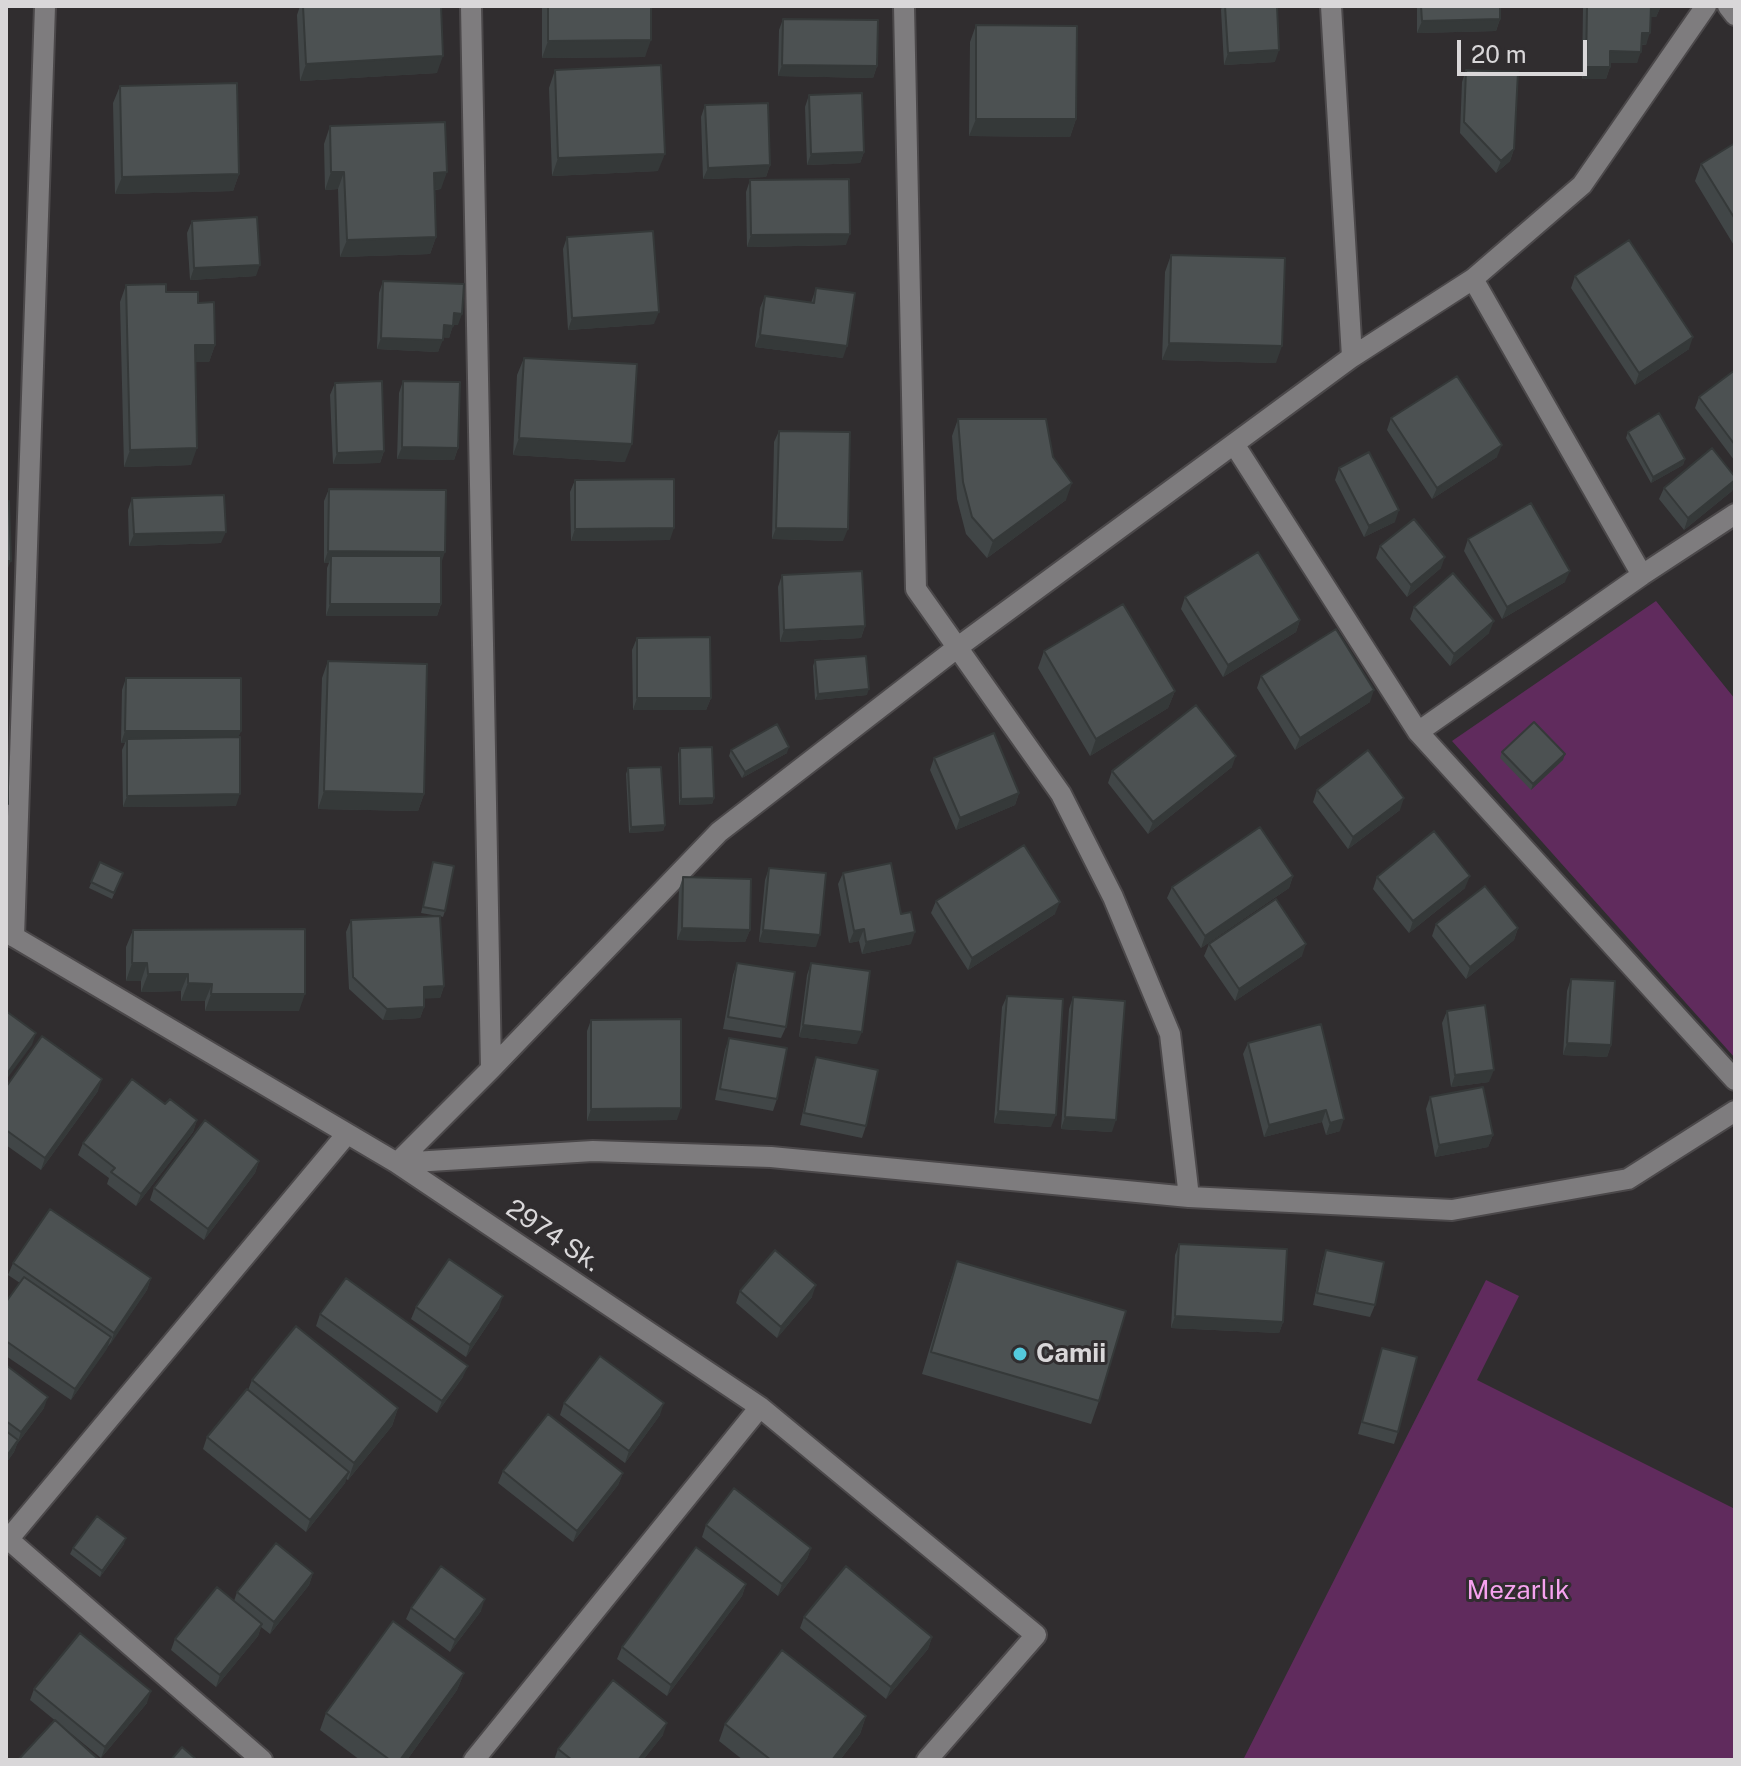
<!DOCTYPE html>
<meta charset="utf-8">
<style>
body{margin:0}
#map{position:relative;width:1741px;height:1766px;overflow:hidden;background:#302d2f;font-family:"Public Sans",sans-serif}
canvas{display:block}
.frame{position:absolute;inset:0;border:8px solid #d9d7d9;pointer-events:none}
.scale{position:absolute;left:1457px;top:40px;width:130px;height:36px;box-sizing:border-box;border:4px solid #d9d7d9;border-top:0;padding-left:10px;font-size:24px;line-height:28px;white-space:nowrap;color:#d9d7d9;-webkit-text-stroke:6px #302d2f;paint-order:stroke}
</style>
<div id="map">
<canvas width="1741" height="1766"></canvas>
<div class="frame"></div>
<div class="scale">20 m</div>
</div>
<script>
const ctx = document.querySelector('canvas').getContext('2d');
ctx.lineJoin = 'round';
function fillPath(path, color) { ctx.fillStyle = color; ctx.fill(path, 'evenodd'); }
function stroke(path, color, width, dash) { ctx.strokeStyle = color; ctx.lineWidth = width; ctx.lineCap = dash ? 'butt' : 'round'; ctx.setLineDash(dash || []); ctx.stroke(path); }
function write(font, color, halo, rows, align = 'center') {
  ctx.font = font + ' "Public Sans",sans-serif'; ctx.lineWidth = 6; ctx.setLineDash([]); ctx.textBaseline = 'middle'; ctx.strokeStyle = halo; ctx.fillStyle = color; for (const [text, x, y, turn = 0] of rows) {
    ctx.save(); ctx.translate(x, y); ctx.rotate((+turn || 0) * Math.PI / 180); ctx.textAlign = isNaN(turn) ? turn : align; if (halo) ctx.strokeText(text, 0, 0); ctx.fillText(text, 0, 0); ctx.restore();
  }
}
fillPath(new Path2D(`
 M1656,601L1735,699V1058L1452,741Z
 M1486,1280L1519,1296L1477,1380L1735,1509V1760H1243Z`), '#602b5d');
const minor = new Path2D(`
 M471,6L491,1069
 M904,6L916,589L1061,794L1113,897L1170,1034L1189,1197
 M1331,6L1352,357
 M1728,6L1735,15
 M1473,279L1642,575
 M1234,444L1418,732L1735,1080
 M1418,732L1642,575L1735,514
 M6,932L397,1163L760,1407L1036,1635L927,1760
 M14,937L45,6
 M397,1163L491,1069L719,832L958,647L1352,357L1473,279L1582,185L1706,6
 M397,1163L593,1151L771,1157L1189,1197L1452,1210L1628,1179L1735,1111
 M9,1540L262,1760
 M6,1542L346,1135
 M474,1760L760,1407`);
stroke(minor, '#4b484a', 24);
stroke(minor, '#7e7c7e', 20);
fillPath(new Path2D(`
 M300,6H441L437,73L300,81L297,15Z
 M542,6H651L645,57L542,58Z
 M1222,6H1277L1275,62L1224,65L1221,10Z
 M1417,6H1500V19L1496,31L1417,33Z
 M1583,6H1661L1656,17H1651L1646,45H1641L1637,63H1610V67L1606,79H1582Z
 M783,19L877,66L873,78L778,76L779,30Z
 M976,25L1076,119L1070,137L969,136L970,42Z
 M555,70L658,171L552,176L549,88Z
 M1466,70L1514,149L1510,161L1496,173L1460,133L1462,82Z
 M120,86L239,174L233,191L115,194L113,103Z
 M809,95L864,152L860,163L807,165L805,107Z
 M705,105L770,165L766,177L703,179L701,117Z
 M330,126L441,189L435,190L436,237L430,254L340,257L338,189L325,190L324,144Z
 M1735,143V247L1695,181L1701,164Z
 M750,180L846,245L747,247L746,192Z
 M192,221L256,276L190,280L187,233Z
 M567,237L654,324L568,330L563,249Z
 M1171,255L1276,363L1162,360L1165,272Z
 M1575,276L1689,349L1635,385L1571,288Z
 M383,281L458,325H453L449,338L443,337L438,352L377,349L379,293Z
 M126,285L166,292L198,303L215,345L209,362H196L191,465L124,467L120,302Z
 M816,288L843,358L755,347L760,308L765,296L811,303Z
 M524,358L625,462L513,455L517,375Z
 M1735,370V459L1734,460L1695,408L1699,397Z
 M403,381L458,448L454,460L397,459L399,393Z
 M335,383L384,451L380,463L333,464L330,395Z
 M1391,418L1497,457L1432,499L1387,430Z
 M958,419L1053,457L1066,500L987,558L966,534L957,499L952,436Z
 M779,431L843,541L772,539L774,442Z
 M1628,432L1685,459L1683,465L1651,483L1626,438Z
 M1339,468L1395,522L1364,537L1335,480Z
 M1735,477V483L1732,491L1684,530L1659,499L1664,488Z
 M575,480L670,540L571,541L570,492Z
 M329,489L441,564V604L437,616H326L327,568L329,563H324V501Z
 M132,498L221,543L129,546L128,510Z
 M1468,539L1565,582L1502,619L1464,551Z
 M1380,546L1441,568L1407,597L1376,558Z
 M782,575L865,626L861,638L780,642L778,587Z
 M1185,597L1300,620L1296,632L1223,677L1181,609Z
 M1414,607L1489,633L1450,666L1410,619Z
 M637,638L711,698L706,710H633L632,650Z
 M1044,651L1175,691L1168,708L1090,756L1038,668Z
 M815,660L867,695L815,700L813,666Z
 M328,661L424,794L418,811L318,809L322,678Z
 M1261,676L1370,702L1295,750L1257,688Z
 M126,678L241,731L238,737L236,806L123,807L122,750L125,743H121L122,690Z
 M680,748L714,798L712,804L679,805L678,754Z
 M731,750L787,753L742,778L729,756Z
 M1502,752L1563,760L1531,790L1500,758Z
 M934,758L1019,793L1015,805L956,830L930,770Z
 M1232,767L1148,834L1108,783L1112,771Z
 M628,768L665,825L663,831L629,833L626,774Z
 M1317,790L1400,810L1348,849L1313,802Z
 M100,862L123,873L112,899L89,888Z
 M433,862L445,911L443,917L440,916L444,986L440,998H424V1007L420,1018L383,1020L349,989L346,932L351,920L438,916L421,913Z
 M769,868L816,947L759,942L765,880Z
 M843,873L901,914L911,944L862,954L859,941L849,943L838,884Z
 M1293,876L1289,888L1201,948L1167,898L1172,887Z
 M683,877L750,930L745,942L677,940L679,889Z
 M1377,877L1465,888L1409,933L1373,889Z
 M936,901L1055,914L968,970L931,913Z
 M1436,924L1518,928L1514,940L1466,979L1432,936Z
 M133,930L299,1011H205V1001H181V991L141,992V981H126V947Z
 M1209,944L1302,956L1235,1001L1204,956Z
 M737,963L786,1027L781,1038L723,1029L733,975Z
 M811,963L857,1044L799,1037L807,975Z
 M1571,979L1611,1045L1607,1057L1563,1055L1567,991Z
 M1007,996L1051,1127L994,1123L1002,1007Z
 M1073,997L1112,1132L1061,1129L1069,1009Z
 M1447,1011L1489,1082L1451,1087L1442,1023Z
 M591,1020L677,1120L587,1121V1031Z
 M1321,1024L1340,1131L1326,1135L1322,1122L1264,1137L1243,1054L1248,1043Z
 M729,1038L777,1099L773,1111L715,1100L725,1050Z
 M816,1057L866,1126L862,1138L800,1125L812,1069Z
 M6,1087L98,1091L41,1170L6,1145Z
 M1430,1097L1493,1135L1488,1147L1435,1157L1426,1109Z
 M165,1104L197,1120L193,1132L136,1206L107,1184L109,1178L78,1155L83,1143Z
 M259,1161L255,1173L204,1240L150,1200L154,1188Z
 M1179,1244L1283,1322L1279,1333L1171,1328L1175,1255Z
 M1326,1250L1375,1305L1370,1317L1313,1305L1322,1262Z
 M957,1261L1099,1401L1091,1424L922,1374L949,1284Z
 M13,1263L151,1278L147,1290L71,1400L6,1356V1302L20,1283L8,1275Z
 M740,1291L812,1297L777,1338L736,1303Z
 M416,1307L499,1308L466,1357L411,1319Z
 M320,1314L463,1377L437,1413L316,1326Z
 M1382,1348L1398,1432L1394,1444L1358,1434Z
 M6,1365L44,1408L17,1444L14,1452L6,1463Z
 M252,1380L398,1408L392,1426L348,1480L346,1479L345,1483L306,1532L203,1449L207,1437L248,1390Z
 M564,1403L660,1415L625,1463L560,1415Z
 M503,1471L623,1473L618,1485L573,1542L498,1483Z
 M706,1525L811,1548L807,1559L778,1596L702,1537Z
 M124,1544L100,1577L70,1554L73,1548Z
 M313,1573L309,1585L270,1634L261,1627L258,1636L216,1687L171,1650L175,1639L234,1601L237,1592Z
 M746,1584L742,1596L667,1696L617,1659L622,1647Z
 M411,1608L481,1611L450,1652L406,1619Z
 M804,1617L932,1637L928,1649L886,1699L800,1628Z
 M464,1673L457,1690L407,1760H360L320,1730L326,1713Z
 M34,1689L147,1703L101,1758L30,1700Z
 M866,1716L860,1734L840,1760H743L719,1741L725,1724Z
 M663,1735L643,1760H554L558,1749Z`), '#414647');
fillPath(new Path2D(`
 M1651,6H1661L1656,17H1647Z
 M1500,19L1496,31L1417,33L1422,21Z
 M1642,33H1650L1646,45L1637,44Z
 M651,40L645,57L542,58L548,41Z
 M1279,50L1275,62L1224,65L1228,53Z
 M1610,51L1641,52L1637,63H1606Z
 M443,56L437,73L300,81L306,64Z
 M782,65L877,66L873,78L778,76Z
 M1586,67H1610L1606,79H1582Z
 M976,119H1076L1070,137L969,136Z
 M1514,149L1510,161L1496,173L1501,161Z
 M864,152L860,163L807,165L811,154Z
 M665,154L658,171L552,176L558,158Z
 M770,165L766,177L703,179L708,168Z
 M331,172H344L338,189L325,190Z
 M447,172L441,189L428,190L434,173Z
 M239,174L233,191L115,194L122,177Z
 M850,234L846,245L747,247L751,235Z
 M436,237L430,254L340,257L347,240Z
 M260,265L256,276L190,280L194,268Z
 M659,312L654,324L568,330L572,318Z
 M454,313L462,314L458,325H449Z
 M444,325L453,326L449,338L439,337Z
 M760,335L847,346L843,358L755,347Z
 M1693,337L1689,349L1635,385L1639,373Z
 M381,338L443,340L438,352L377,349Z
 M1169,343L1282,346L1276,363L1162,360Z
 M195,345H215L209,362H189Z
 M519,438L632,444L625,462L513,455Z
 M1502,445L1497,457L1432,499L1437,488Z
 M402,447L458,448L454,460L397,459Z
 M197,448L191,465L124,467L130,450Z
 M384,451L380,463L333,464L337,453Z
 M1685,459L1683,465L1651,483L1653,477Z
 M1735,480L1732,491L1684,530L1688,518Z
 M1072,483L1066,500L987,558L993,541Z
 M1399,510L1395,522L1364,537L1369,526Z
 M674,528L670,540L571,541L575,529Z
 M776,528L848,529L843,541L772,539Z
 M226,532L221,543L129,546L134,534Z
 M328,551L445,552L441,564L331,556L329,563H324Z
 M1445,557L1441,568L1407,597L1411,585Z
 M6,561H11L6,573Z
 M1570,571L1565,582L1502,619L1507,607Z
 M330,604H441L437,616H326Z
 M1300,620L1296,632L1223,677L1228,665Z
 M1494,621L1489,633L1450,666L1454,654Z
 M865,626L861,638L780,642L784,630Z
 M869,689L867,695L815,700L818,694Z
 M1374,690L1370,702L1295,750L1300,738Z
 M1175,691L1168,708L1090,756L1096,739Z
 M637,698H711L706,710H633Z
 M125,731H241L236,742L127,739L125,743H121Z
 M789,747L787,753L742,778L745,772Z
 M1565,754L1563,760L1531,790L1533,784Z
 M1236,756L1232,767L1148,834L1153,822Z
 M324,791L424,794L418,811L318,809Z
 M1019,793L1015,805L956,830L960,818Z
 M240,794L236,806L123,807L127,796Z
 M714,798L712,804L679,805L681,799Z
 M1404,798L1400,810L1348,849L1353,837Z
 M665,825L663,831L629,833L631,827Z
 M1293,876L1289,888L1201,948L1205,936Z
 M1470,876L1465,888L1409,933L1413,921Z
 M1060,902L1055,914L968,970L972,958Z
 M682,928L750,930L745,942L677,940Z
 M1518,928L1514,940L1466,979L1470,967Z
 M864,929L859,941L849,943L854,931Z
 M763,930L820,935L816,947L759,942Z
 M915,932L911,944L862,954L866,942Z
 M1306,944L1302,956L1235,1001L1239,989Z
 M132,963H147L141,981H126Z
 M148,974H188L181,991L141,992Z
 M188,983L212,984L205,1001H181Z
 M444,986L440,998L419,999L424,987Z
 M211,994H305L299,1011H205Z
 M424,1007L420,1018L383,1020L387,1009Z
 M803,1025L862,1032L857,1044L799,1037Z
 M36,1033L32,1045L6,1080V1075Z
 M1567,1043L1611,1045L1607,1057L1563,1055Z
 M1494,1070L1489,1082L1451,1087L1455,1075Z
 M102,1079L98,1091L41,1170L45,1158Z
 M681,1108L677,1120L587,1121L591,1109Z
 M1326,1110L1322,1122L1264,1137L1269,1125Z
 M998,1111L1056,1115L1051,1127L994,1123Z
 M1065,1117L1116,1120L1112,1132L1061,1129Z
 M1344,1119L1340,1131L1326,1135L1330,1123Z
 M197,1120L193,1132L136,1206L141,1194Z
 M1493,1135L1488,1147L1435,1157L1439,1145Z
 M259,1161L255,1173L204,1240L208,1229Z
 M151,1278L147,1290L110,1345L114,1333Z
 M816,1285L812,1297L777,1338L781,1327Z
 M503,1296L499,1308L466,1357L470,1345Z
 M1175,1316L1283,1322L1279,1333L1171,1328Z
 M111,1337L107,1349L71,1400L75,1389Z
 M468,1366L463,1377L437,1413L442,1401Z
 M48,1397L44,1408L17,1444L14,1452L6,1463V1457L18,1441L21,1432Z
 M664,1403L660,1415L625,1463L629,1451Z
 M398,1408L392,1426L348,1480L354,1463Z
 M349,1472L345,1483L306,1532L310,1520Z
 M623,1473L618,1485L573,1542L577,1531Z
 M126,1538L124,1544L100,1577L102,1571Z
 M811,1548L807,1559L778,1596L782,1584Z
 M313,1573L309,1585L270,1634L274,1622Z
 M746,1584L742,1596L667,1696L671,1685Z
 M485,1599L481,1611L450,1652L455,1640Z
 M262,1624L258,1636L216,1687L220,1675Z
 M932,1637L928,1649L886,1699L891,1687Z
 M464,1673L457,1690L407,1760H400Z
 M151,1691L147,1703L101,1758L105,1747Z
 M866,1716L860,1734L840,1760H832Z
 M667,1723L663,1735L643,1760H638Z`), '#353939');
const building = new Path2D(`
 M303,6H441L443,56L306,64Z
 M548,6H651V40L548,41Z
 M1225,6H1277L1279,50L1228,53Z
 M1421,6H1500V19L1422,21Z
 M1587,6H1651L1650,33H1642L1641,52L1610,51V67H1586Z
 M783,19L878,20L877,66L782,65Z
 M976,25L1077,26L1076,119H976Z
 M661,65L665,154L558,158L555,70Z
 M1466,70L1518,72L1514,149L1501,161L1464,122Z
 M237,83L239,174L122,177L120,86Z
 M862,93L864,152L811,154L809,95Z
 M768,103L770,165L708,168L705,105Z
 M445,122L447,172L434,173L436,237L347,240L344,172H331L330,126Z
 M1735,143V219L1701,164Z
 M849,179L850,234L751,235L750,180Z
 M257,217L260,265L194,268L192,221Z
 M653,231L659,312L572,318L567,237Z
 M1629,240L1693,337L1639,373L1575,276Z
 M1171,255L1285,258L1282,346L1169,343Z
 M383,281L464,284L462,314L454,313L453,326L444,325L443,340L381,338Z
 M166,284V292H198V303L214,302L215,345H195L197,448L130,450L126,285Z
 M816,288L855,293L847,346L760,335L765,296L814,303Z
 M524,358L637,364L632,444L519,438Z
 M1735,370V445L1699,397Z
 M1457,376L1502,445L1437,488L1391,418Z
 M382,381L384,451L337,453L335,383Z
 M403,381L460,382L458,448L402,447Z
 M1659,413L1685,459L1653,477L1628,432Z
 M958,419H1046L1053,457L1072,483L993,541L972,517L963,482Z
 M779,431L850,432L848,529L776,528Z
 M1712,448L1735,477V480L1688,518L1664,488Z
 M1369,452L1399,510L1369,526L1339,468Z
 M674,479V528L575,529V480Z
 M329,489L446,490L445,552L328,551Z
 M224,495L226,532L134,534L132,498Z
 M6,501H9L11,561H6Z
 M1531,503L1570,571L1507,607L1468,539Z
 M1414,519L1445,557L1411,585L1380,546Z
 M1258,552L1300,620L1228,665L1185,597Z
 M331,556H441V604H330Z
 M862,571L865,626L784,630L782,575Z
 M1453,573L1494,621L1454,654L1414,607Z
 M1123,604L1175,691L1096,739L1044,651Z
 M1336,629L1374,690L1300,738L1261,676Z
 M710,637L711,698H637V638Z
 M866,656L869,689L818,694L815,660Z
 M328,661L427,664L424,794L324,791Z
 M126,678H241V731H125Z
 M1196,705L1236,756L1153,822L1112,771Z
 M1534,722L1565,754L1533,784L1502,752Z
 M777,724L789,747L745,772L731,750Z
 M994,733L1019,793L960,818L934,758Z
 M240,737V794L127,796V739Z
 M7,744L8,804H6V745Z
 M712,747L714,798L681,799L680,748Z
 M1368,750L1404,798L1353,837L1317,790Z
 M661,767L665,825L631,827L628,768Z
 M1260,827L1293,876L1205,936L1172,887Z
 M1434,831L1470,876L1413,921L1377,877Z
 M1024,845L1060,902L972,958L936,901Z
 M100,862L123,873L114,893L91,882Z
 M433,862L454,866L445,911L423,907Z
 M891,863L901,914L911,912L915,932L866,942L864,929L854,931L843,873Z
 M769,868L826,873L820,935L763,930Z
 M683,877L751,879L750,930L682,928Z
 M1485,886L1518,928L1470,967L1436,924Z
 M1276,899L1306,944L1239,989L1209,944Z
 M440,916L444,986L424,987V1007L387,1009L353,977L351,920Z
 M305,929V994H211L212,984L188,983V974H148L147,963H132L133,930Z
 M737,963L795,972L786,1027L728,1017Z
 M811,963L870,971L862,1032L803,1025Z
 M1571,979L1615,981L1611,1045L1567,1043Z
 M1007,996L1063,999L1056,1115L998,1111Z
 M1073,997L1125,1001L1116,1120L1065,1117Z
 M1485,1005L1494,1070L1455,1075L1447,1011Z
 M6,1011L36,1033L6,1075Z
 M681,1019V1108L591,1109V1020Z
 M1321,1024L1344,1119L1330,1123L1326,1110L1269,1125L1248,1043Z
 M42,1036L102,1079L45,1158L6,1130V1087Z
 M729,1038L787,1048L777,1099L720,1089Z
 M816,1057L878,1070L866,1126L804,1113Z
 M132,1079L165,1104L170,1099L197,1120L141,1194L111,1172L115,1168L83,1143Z
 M1483,1087L1493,1135L1439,1145L1430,1097Z
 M205,1120L259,1161L208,1229L154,1188Z
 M50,1209L151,1278L114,1333L13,1263Z
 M1179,1244L1287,1249L1283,1322L1175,1316Z
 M775,1250L816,1285L781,1327L740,1291Z
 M1326,1250L1384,1262L1375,1305L1317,1293Z
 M449,1259L503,1296L470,1345L416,1307Z
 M957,1261L1126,1311L1099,1401L931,1352Z
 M24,1277L111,1337L75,1389L6,1341V1302Z
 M346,1278L468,1366L442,1401L320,1314Z
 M296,1326L398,1408L354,1463L252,1380Z
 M1382,1348L1417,1357L1398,1432L1362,1422Z
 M600,1356L664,1403L629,1451L564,1403Z
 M6,1365L48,1397L21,1432L6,1421Z
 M247,1389L349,1472L310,1520L207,1437Z
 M548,1414L623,1473L577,1531L503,1471Z
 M6,1431L18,1440L6,1457Z
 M734,1488L811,1548L782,1584L706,1525Z
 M97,1516L126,1538L102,1571L73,1548Z
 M276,1543L313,1573L274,1622L237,1592Z
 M696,1547L746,1584L671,1685L622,1647Z
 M441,1566L485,1599L455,1640L411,1608Z
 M846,1566L932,1637L891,1687L804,1617Z
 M217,1587L262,1624L220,1675L175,1639Z
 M393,1621L464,1673L400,1760H390L326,1713Z
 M80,1633L151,1691L105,1747L34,1689Z
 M782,1650L866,1716L832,1760H771L725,1724Z
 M613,1680L667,1723L638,1760H572L558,1749Z
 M55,1720L99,1760H18Z
 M182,1747L197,1760H171Z`);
fillPath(building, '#4c5152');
stroke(building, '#353939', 2);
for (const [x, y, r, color] of [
 [1020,1354,8,"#54cadd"]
]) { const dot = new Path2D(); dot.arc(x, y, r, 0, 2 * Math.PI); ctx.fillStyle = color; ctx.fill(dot); stroke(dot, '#302d2f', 3); }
write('26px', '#d9d7d9', '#302d2f', [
 ["2974 Sk.",553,1236,34]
]);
write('bold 26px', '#d9d7d9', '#302d2f', [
 ["Camii",1036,1354]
], 'left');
write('26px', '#f6a2ef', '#302d2f', [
 ["Mezarlık",1518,1591]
]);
</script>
